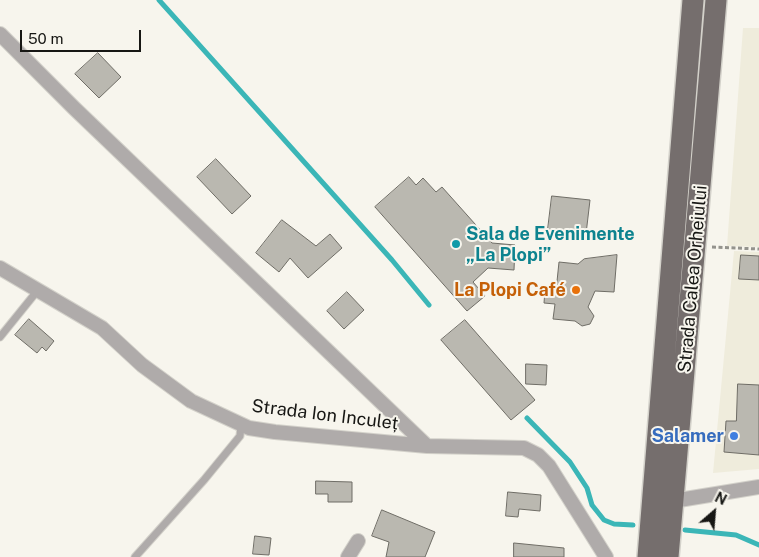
<!DOCTYPE html>
<meta charset="utf-8">
<style>
body{margin:0}
#map{position:relative;width:759px;height:557px;overflow:hidden;background:#f7f5ed;font-family:"Public Sans",sans-serif}
canvas{display:block}
.north{position:absolute;left:689px;top:487px;width:50px;height:50px;-webkit-text-stroke:4px #f7f5ed;paint-order:stroke;rotate:27deg;font-size:14px;font-weight:700;line-height:20px;text-align:center;color:#171714}
.north::after{content:'';display:block;margin:auto;width:18px;height:22px;background:#171714;clip-path:polygon(50% 0,100% 100%,50% 72%,0 100%)}
.scale{position:absolute;left:20px;top:30px;width:121px;height:22px;box-sizing:border-box;border:2px solid #171714;border-top:0;padding-left:6px;font-size:15px;line-height:18px;white-space:nowrap;color:#171714;-webkit-text-stroke:4px #f7f5ed;paint-order:stroke}
</style>
<div id="map">
<canvas width="759" height="557"></canvas>
<div class="north">N</div>
<div class="scale">50 m</div>
</div>
<script>
const ctx = document.querySelector('canvas').getContext('2d');
ctx.lineJoin = 'round';
function fillPath(path, color) { ctx.fillStyle = color; ctx.fill(path, 'evenodd'); }
function stroke(path, color, width, dash) { ctx.strokeStyle = color; ctx.lineWidth = width; ctx.lineCap = dash ? 'butt' : 'round'; ctx.setLineDash(dash || []); ctx.stroke(path); }
function write(font, color, halo, rows, align = 'center') {
  ctx.font = font + ' "Public Sans",sans-serif'; ctx.lineWidth = 4; ctx.setLineDash([]); ctx.textBaseline = 'middle'; ctx.strokeStyle = halo; ctx.fillStyle = color; for (const [text, x, y, turn = 0] of rows) {
    ctx.save(); ctx.translate(x, y); ctx.rotate((+turn || 0) * Math.PI / 180); ctx.textAlign = isNaN(turn) ? turn : align; if (halo) ctx.strokeText(text, 0, 0); ctx.fillText(text, 0, 0); ctx.restore();
  }
}
fillPath(new Path2D(`
 M743,28H759V247L727,246Z
 M734,251L759,252V469L713,473Z`), '#efecdc');
stroke(new Path2D(`
 M159,0L392,260L429,305
 M527,418L570,462L587,488L592,505L604,520L614,524L633,525
 M685,530L736,535L759,545`), '#3bb6b7', 5);
const building = new Path2D(`
 M98,53L121,77L99,98L75,74Z
 M216,159L251,196L232,214L197,177Z
 M409,177L416,185L423,178L436,192L442,187L492,243L515,245L514,270L488,268L473,282L485,296L467,311L375,207Z
 M552,196L590,200L586,234L548,229Z
 M282,220L316,246L330,234L342,248L308,278L290,258L279,272L256,253Z
 M617,255L614,292L595,291L588,307L594,316L590,324L582,326L575,321L553,319L555,304L544,303L545,290L556,291L559,262L578,264L584,259Z
 M741,255L759,256V280L739,279Z
 M347,292L364,310L344,329L327,311Z
 M29,319L54,341L46,351L42,347L37,353L15,335Z
 M465,320L535,400L511,420L441,340Z
 M526,364L547,365L546,385L526,384Z
 M738,384L759,385V455L724,452L726,421H736Z
 M316,481L352,482V502H328V494H316Z
 M508,492L541,495L540,511L519,509L518,517L506,516Z
 M382,510L435,532L425,557H386L389,542L372,536Z
 M255,536L271,538L269,555L253,554Z
 M514,543L564,548V557H514Z`);
fillPath(building, '#bab8b0');
stroke(building, '#6f6d66', 1);
const lane = new Path2D(`
 M0,337L38,290
 M135,557L204,480L240,436L241,425`);
const street = new Path2D(`
 M0,34L74,108L427,446
 M0,268L102,328L142,365L191,401L249,428L275,432L427,446L524,448L538,455L549,466L606,557
 M673,501L759,487
 M348,557L358,541`);
const primary = new Path2D(`
 M648,557L693,0
 M668,557L716,0`);
stroke(lane, '#d3d1ca', 9);
stroke(street, '#d3d1ca', 16);
stroke(primary, '#d3d1ca', 24);
stroke(new Path2D(`
 M712,247L759,249`), '#94938d', 3, [4, 2.5]);
stroke(lane, '#afabaa', 7);
stroke(street, '#afabaa', 14);
stroke(primary, '#756e6d', 21);
for (const [x, y, r, color] of [
 [456,244,5,"#0f9aa8"],
 [576,290,5,"#e8710a"],
 [734,436,5,"#3f7fe0"]
]) { const dot = new Path2D(); dot.arc(x, y, r, 0, 2 * Math.PI); ctx.fillStyle = color; ctx.fill(dot); stroke(dot, '#f7f5ed', 2); }
write('bold 18px', '#0d838f', '#f7f5ed', [
 ["Sala de Evenimente",466,234],
 ["„La Plopi”",466,255]
], 'left');
write('18px', '#171714', '#f7f5ed', [
 ["Strada Calea Orheiului",693,279,-85],
 ["Strada Ion Inculeț",325,415,7]
]);
write('bold 18px', '#c56008', '#f7f5ed', [
 ["La Plopi Café",566,290]
], 'right');
write('bold 18px', '#366cbe', '#f7f5ed', [
 ["Salamer",724,436]
], 'right');
</script>
